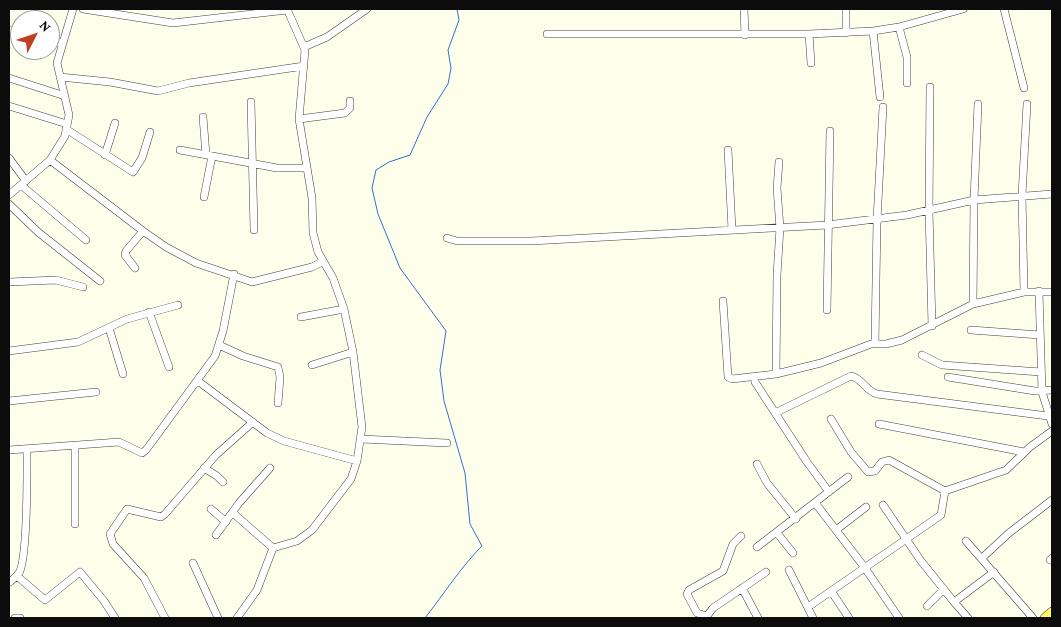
<!DOCTYPE html>
<style>
body{margin:0}
#map{position:relative;width:1061px;height:627px;overflow:hidden;background:#feffeb;font-family:"Crimson Pro",serif}
canvas{display:block}
.frame{position:absolute;inset:0;border:10px solid #0c0c0c;pointer-events:none}
.north{position:absolute;left:10px;top:10px;width:50px;height:50px;box-sizing:border-box;background:#fff;border:1px solid #9e9e9e;border-radius:50%;rotate:49deg;font-size:14px;font-weight:700;line-height:20px;text-align:center;color:#0c0c0c}
.north::after{content:'';display:block;margin:auto;width:18px;height:22px;background:#bf3e21;clip-path:polygon(50% 0,100% 100%,50% 72%,0 100%)}
</style>
<div id="map">
<canvas width="1061" height="627"></canvas>
<div class="frame"></div>
<div class="north">N</div>
</div>
<script>
const ctx = document.querySelector('canvas').getContext('2d');
ctx.lineJoin = 'round';
function stroke(path, color, width, dash) { ctx.strokeStyle = color; ctx.lineWidth = width; ctx.lineCap = dash ? 'butt' : 'round'; ctx.setLineDash(dash || []); ctx.stroke(path); }
stroke(new Path2D(`
 M425,618C444,594 460,568 482,546L470,524L465,473L444,401L440,370L446,331L400,268L378,214L372,188L376,170L389,162L410,155L427,117L448,84L451,68L448,50L459,20L457,9`), '#346ed0', 1);
const minor = new Path2D(`
 M83,9L173,23L287,10
 M287,9L305,50L299,119L312,198L313,233L318,252L333,278L344,309
 M744,9L745,35
 M1004,9L1024,88
 M899,27L907,57V83
 M9,30L20,33
 M873,31L880,97
 M846,33V9
 M547,34H809
 M50,41L62,43
 M304,47L327,37L367,9
 M811,63L809,34L873,31L899,27L963,9
 M60,77L110,82L158,91L189,83L304,66
 M9,78L65,96
 M930,87L929,211L932,326
 M251,102L254,230
 M9,106L67,124
 M203,117L206,155
 M299,119L345,113L350,108V101
 M66,129L133,172L142,158L150,132
 M180,150L277,168H307
 M728,150L732,230
 M105,155L115,123
 M9,158L26,181
 M50,160L143,231L166,247L196,263L252,282L312,267L322,262
 M21,185L86,240
 M9,195L50,160L65,136L69,115L57,63L73,9
 M204,197L212,156
 M9,204L38,232L100,281
 M447,238L457,241H531L827,225L907,215L974,200L1052,194
 M135,268L125,255L126,251L143,231
 M9,282L56,280L83,287
 M1039,291L1042,392L1052,424
 M1024,292L1022,195L1027,104
 M723,301L728,377L732,379L776,374L821,363L871,344H886L902,340L973,304L1024,292H1052
 M973,304L974,200L978,104
 M827,310L830,131
 M149,312L169,367
 M109,328L123,374
 M971,330L1040,335
 M875,343L877,220L883,107
 M219,345L243,356L278,367L280,377L278,403
 M9,351L78,342L127,319L178,305
 M922,355L942,365L1041,372
 M312,365L353,352
 M776,374L777,275L780,228L777,188L779,162
 M948,377L1035,391L1052,390
 M198,381L267,433L284,441L357,461
 M755,382L807,462L829,492
 M9,401L96,392
 M775,413L851,376C862,378 866,391 877,394L1048,416
 M831,419L851,452L868,472L875,471L882,462L889,460L945,491
 M879,424L1024,452
 M361,439L447,443
 M9,450L119,442L142,453L146,450L215,356L223,331L234,274
 M757,464L767,483L796,519
 M204,468L217,476L223,482
 M945,491L1006,470L1030,447L1052,431
 M816,504L865,568L899,618
 M883,505L921,561L954,602L994,572
 M211,509L226,522
 M233,513L273,548
 M75,524V446
 M836,530L866,507
 M777,533L793,553
 M216,535L239,503L270,468
 M966,541L1033,618
 M757,547L848,477
 M982,558L1009,533L1052,500
 M1050,560L1052,558
 M193,563L218,618
 M789,570L813,618
 M17,576L45,600L80,572L104,601L115,618
 M10,582C13,579 17,576 19,573C28,557 27,472 27,449
 M742,588L758,618
 M831,591L849,618
 M954,602L968,618
 M927,606L944,589
 M808,607L941,515L945,491
 M707,616L697,613L687,594L689,590L723,571L733,544L741,536
 M707,616L713,608L766,572
 M15,618H20
 M165,618L144,578L113,544L110,534L127,509L161,517L165,514L216,455L253,422
 M237,618L257,590L273,548L297,541L312,530L351,479L357,461L362,427L353,352L344,309L301,317`);
const major = new Path2D(`
 M1045,618L1052,612`);
stroke(minor, '#3f3f3f', 8);
stroke(major, '#1d1d1d', 10);
stroke(minor, '#fff', 7);
stroke(major, '#fcf95e', 9);
</script>
